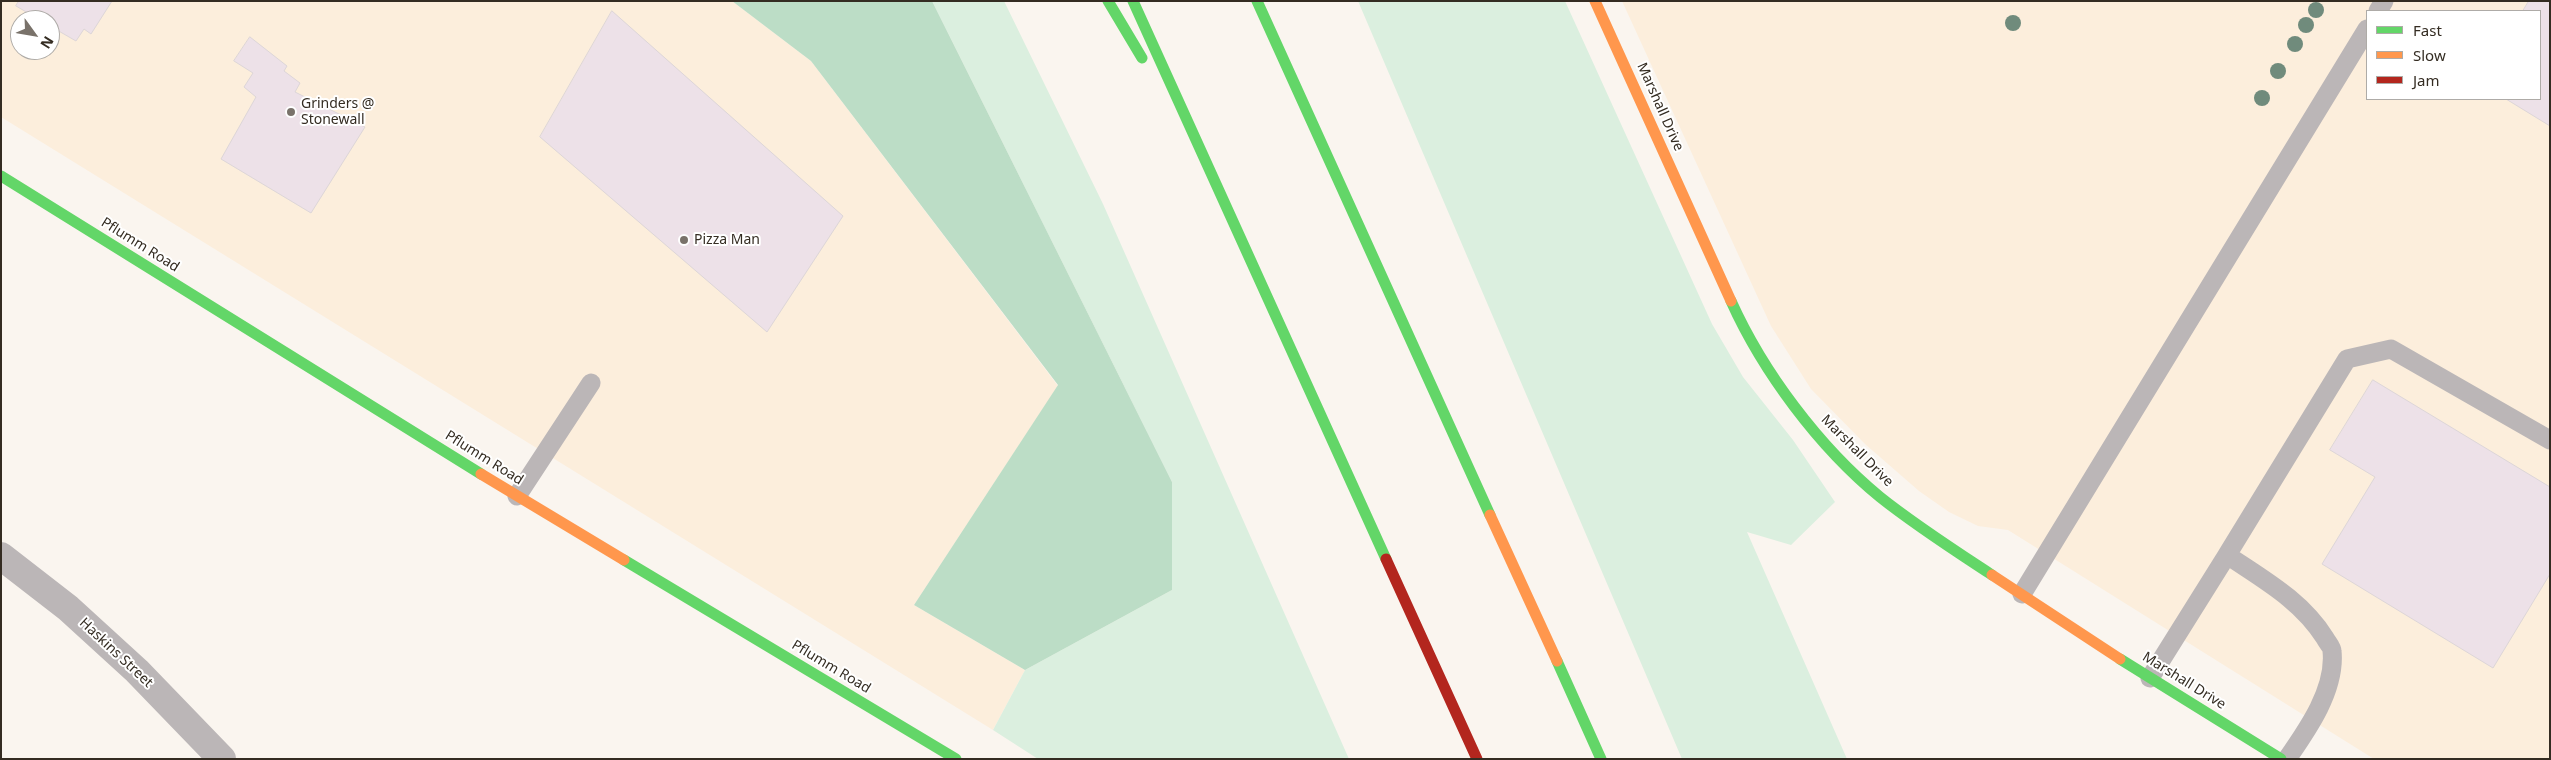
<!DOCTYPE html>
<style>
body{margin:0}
#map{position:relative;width:2551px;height:760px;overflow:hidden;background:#faf5ef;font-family:"Noto Sans",sans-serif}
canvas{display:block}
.frame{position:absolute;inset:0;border:2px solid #342c22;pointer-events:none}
.legend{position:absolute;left:2366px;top:10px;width:175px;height:90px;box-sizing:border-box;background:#fff;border:1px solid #aeaba7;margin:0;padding:6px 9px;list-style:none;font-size:15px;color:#342c22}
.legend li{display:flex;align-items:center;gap:10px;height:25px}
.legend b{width:25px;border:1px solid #aeaba7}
.north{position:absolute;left:10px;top:10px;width:50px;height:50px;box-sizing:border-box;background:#fff;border:1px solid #aeaba7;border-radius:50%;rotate:122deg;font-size:14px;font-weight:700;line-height:20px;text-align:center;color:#342c22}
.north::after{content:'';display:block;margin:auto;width:18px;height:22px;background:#79726a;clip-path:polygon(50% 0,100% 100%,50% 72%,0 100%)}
</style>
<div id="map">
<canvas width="2551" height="760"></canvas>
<div class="frame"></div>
<ul class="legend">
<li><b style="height:6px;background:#63d668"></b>Fast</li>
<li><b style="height:6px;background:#ff974d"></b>Slow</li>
<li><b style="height:6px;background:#b3261e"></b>Jam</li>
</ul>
<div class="north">N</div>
</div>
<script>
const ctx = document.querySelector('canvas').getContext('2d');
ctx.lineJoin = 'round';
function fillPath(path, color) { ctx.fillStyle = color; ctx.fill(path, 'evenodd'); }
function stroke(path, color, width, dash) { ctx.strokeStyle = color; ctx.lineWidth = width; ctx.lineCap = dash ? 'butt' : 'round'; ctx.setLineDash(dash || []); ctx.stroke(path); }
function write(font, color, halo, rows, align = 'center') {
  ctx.font = font + ' "Noto Sans",sans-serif'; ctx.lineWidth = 4; ctx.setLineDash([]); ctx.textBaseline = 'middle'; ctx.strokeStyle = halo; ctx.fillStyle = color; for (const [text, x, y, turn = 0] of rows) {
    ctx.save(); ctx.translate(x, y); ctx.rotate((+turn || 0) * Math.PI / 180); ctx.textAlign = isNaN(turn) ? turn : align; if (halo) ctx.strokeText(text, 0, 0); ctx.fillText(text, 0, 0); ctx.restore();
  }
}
fillPath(new Path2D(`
 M1,1H732L811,61L1058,386L914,605L1025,670L993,730L1,117ZM20,20H50V50H20Z
 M1622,1H2550V759H2374L2008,530L1978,526L1949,512L1919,491L1865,444L1811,389L1771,326ZM2367,11H2540V99H2367Z`), '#fceedc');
fillPath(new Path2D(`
 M932,1H1004L1103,204L1349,759H1038L993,730L1025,670L1172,590V482Z
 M1358,1H1565L1712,324L1743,377L1793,440L1835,502L1791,545L1747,532L1847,759H1682Z`), '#dbefdf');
fillPath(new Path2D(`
 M732,1H932L1172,482V590L1025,670L914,605L1058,385L811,61Z`), '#bcddc6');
const building = new Path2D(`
 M19,1H112L91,34L84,29L76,41L50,26V20H40L16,6Z
 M2529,1H2550V126L2506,99H2540V11H2523Z
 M612,11L843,216L767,332L540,137Z
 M250,37L287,66L284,71L300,83L295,92L365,127L311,213L221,159L256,97L244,87L253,73L234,61Z
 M2373,380L2550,487V574L2493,668L2322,564L2375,477L2330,450Z`);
fillPath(building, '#ede1e8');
stroke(building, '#ddd6d8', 1);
stroke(new Path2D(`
 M2378,11L2384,1
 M517,496L591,383
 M2227,555L2347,359L2391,349L2550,440
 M2022,594L2367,29
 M2150,678L2227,555C2264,580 2301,600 2325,638C2327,642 2332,647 2332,651C2336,689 2308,729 2287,759`), '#bbb6b7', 19);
stroke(new Path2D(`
 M1,556L68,608L137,671L222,759`), '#bbb6b7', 28);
stroke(new Path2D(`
 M1108,1L1142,58
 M1133,1L1386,559
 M1257,1L1490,515
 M1,176L481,474
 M1731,301C1763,372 1819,447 1880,497C1915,525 1954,550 1992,575
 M624,560L956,759
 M2120,659L2281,759
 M1557,661L1601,759`), '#63d668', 11);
stroke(new Path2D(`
 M1595,1L1731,301
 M481,474L624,560
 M1490,515L1557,661
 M1992,575L2120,659`), '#ff974d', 11);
stroke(new Path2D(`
 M1386,559L1477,759`), '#b3261e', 11);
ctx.fillStyle = '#708b7c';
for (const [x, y] of [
 [2316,10],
 [2013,23],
 [2306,25],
 [2295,44],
 [2278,71],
 [2262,98]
]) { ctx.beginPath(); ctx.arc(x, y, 8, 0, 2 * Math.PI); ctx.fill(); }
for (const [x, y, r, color] of [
 [291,112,5,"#79726a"],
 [684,240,5,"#79726a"]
]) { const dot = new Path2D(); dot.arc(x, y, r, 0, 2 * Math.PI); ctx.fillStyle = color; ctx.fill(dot); stroke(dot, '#fff', 2); }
write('14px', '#342c22', '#fff', [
 ["Grinders @",301,104],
 ["Stonewall",301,120],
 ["Pizza Man",694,240]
], 'left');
write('14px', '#342c22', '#fff', [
 ["Marshall Drive",1660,107,66],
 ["Pflumm Road",140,245,32],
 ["Marshall Drive",1857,451,45],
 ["Pflumm Road",484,458,32],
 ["Haskins Street",116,653,43],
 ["Pflumm Road",831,667,31],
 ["Marshall Drive",2184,681,32]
]);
</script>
